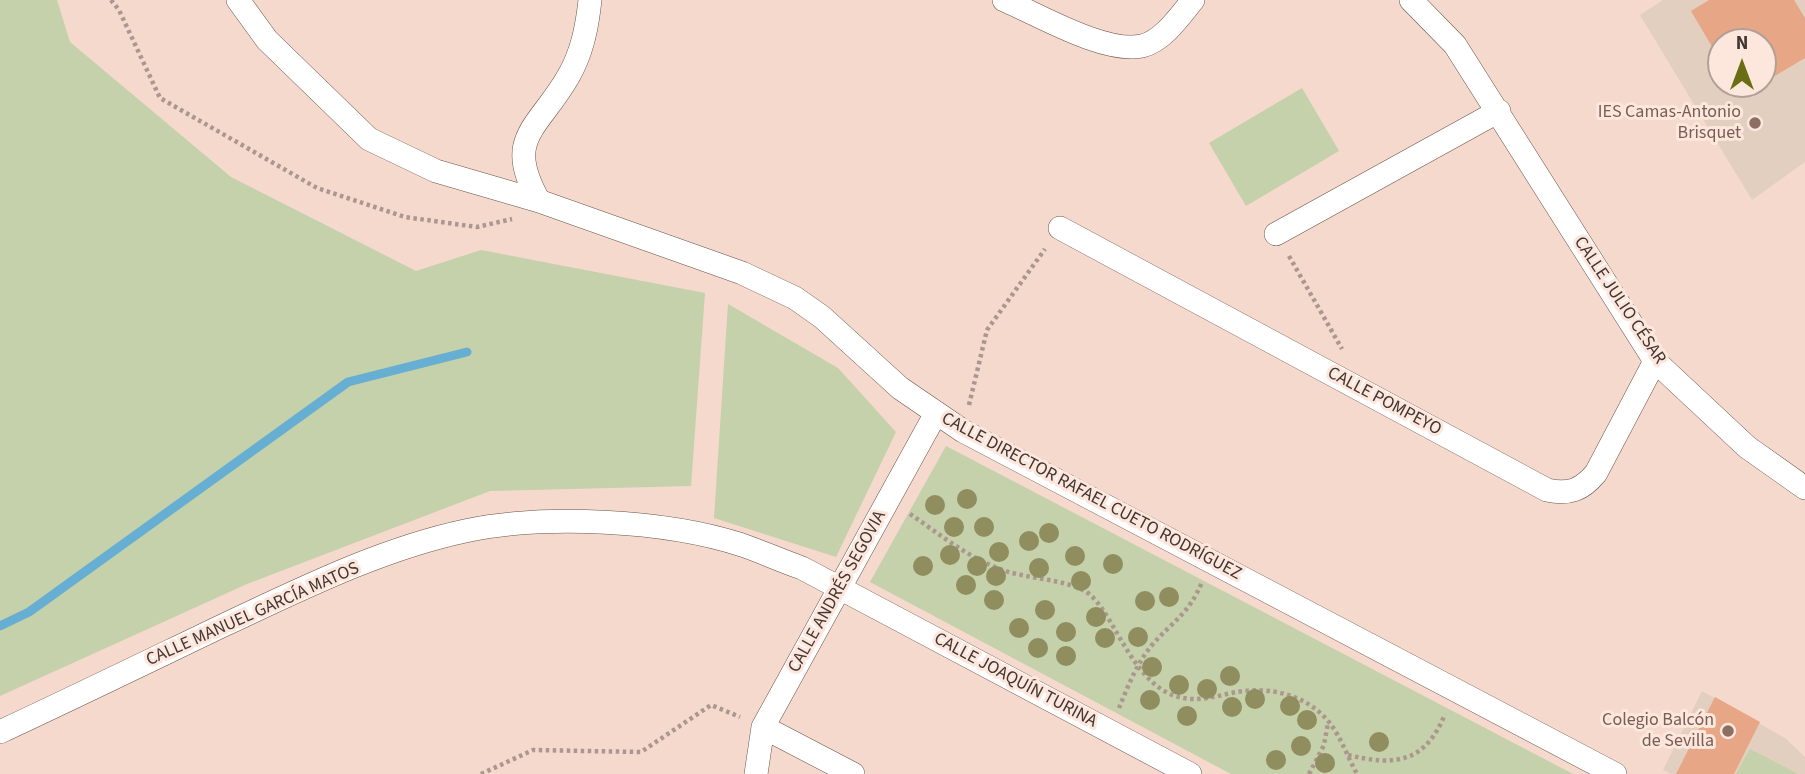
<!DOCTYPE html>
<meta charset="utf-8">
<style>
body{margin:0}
#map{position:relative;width:1805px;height:774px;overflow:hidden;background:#f4d9cc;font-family:"Source Sans 3",sans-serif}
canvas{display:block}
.north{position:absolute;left:1707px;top:28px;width:70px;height:70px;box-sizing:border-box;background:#fde7dd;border:2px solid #b2a098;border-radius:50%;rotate:0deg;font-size:19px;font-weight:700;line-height:28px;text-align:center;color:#413631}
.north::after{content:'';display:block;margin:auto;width:24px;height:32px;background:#696e12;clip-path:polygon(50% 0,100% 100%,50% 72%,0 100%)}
</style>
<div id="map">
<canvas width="1805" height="774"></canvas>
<div class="north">N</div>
</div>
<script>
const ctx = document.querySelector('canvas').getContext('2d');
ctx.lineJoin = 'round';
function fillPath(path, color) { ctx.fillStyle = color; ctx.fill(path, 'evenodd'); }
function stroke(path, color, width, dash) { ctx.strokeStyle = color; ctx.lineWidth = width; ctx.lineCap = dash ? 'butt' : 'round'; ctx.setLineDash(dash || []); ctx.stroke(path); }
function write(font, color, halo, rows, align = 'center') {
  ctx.font = font + ' "Source Sans 3",sans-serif'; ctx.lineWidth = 6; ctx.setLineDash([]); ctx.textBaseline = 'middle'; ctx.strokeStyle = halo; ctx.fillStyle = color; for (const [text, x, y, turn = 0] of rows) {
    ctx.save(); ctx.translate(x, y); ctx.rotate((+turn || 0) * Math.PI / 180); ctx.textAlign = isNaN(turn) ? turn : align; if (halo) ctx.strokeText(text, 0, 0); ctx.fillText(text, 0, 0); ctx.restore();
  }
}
fillPath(new Path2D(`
 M1663,0H1805V162L1752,200L1640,15ZM1721,42H1763V84H1721Z
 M1702,691L1785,738L1805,757V774H1671L1663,770Z`), '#e2cfbf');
fillPath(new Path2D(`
 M0,0H57L70,42L231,177L416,271L481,250L705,293L691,486L490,491L247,584L0,696Z
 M1302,88L1339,151L1246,206L1209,143Z
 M728,304L838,368L896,432L836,557L714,518Z
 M946,446L1573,774H1231L870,582Z
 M1750,749L1798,774H1736Z`), '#c4d1aa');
stroke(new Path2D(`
 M0,626L29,612L348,382L467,352`), '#67afd2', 9);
fillPath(new Path2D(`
 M1709,0H1794L1805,18V58L1763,83V42H1721V62L1691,11Z
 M1734,84H1761L1741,96Z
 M1715,697L1760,722L1734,774H1676Z`), '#e7a686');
const minor = new Path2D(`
 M238,0L267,40L369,139L436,171L539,201L742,273L795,298L822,317L900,388L963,431L1615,774
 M1004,0C1039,15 1105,54 1142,46C1163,41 1180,16 1193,0
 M1411,0L1455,45L1655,361L1747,447L1805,488
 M539,201C503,138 538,129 568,77C582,53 587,28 590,0
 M1060,228L1547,490C1569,495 1582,490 1596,473L1655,361
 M1276,234L1499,111
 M763,727L853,774
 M0,732C75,697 149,661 224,625C301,589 381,549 465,531C545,514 665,520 742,545C762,552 782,561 802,568L1190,774
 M756,774L763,727L935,415`);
stroke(minor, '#6b5449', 24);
stroke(new Path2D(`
 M111,0L119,10L160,98L317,188L405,217L477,227L512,219
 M1289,256L1342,349
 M969,405L987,330L1045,249
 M910,514C938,533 967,557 1000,569C1026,579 1058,578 1083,590C1110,603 1126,670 1166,692C1186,703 1206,699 1227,694C1264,685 1304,692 1329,722C1341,737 1348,758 1357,774
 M1119,708C1128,686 1137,663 1152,645C1172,622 1189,614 1202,582
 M1348,755C1394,766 1425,764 1445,714
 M481,774L533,750L641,752L711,705L740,717
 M1309,774L1324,745L1328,723`), '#ac978e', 4.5, [3.5, 3.5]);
stroke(minor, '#fff', 23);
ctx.fillStyle = '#908d5f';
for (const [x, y] of [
 [967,499],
 [935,505],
 [954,527],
 [984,527],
 [1049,533],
 [1029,541],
 [999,552],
 [950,555],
 [1075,556],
 [1113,564],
 [923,566],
 [977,566],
 [1039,568],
 [996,576],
 [1081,581],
 [966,585],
 [1169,597],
 [994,600],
 [1145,601],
 [1045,610],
 [1096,617],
 [1019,628],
 [1066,632],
 [1138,637],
 [1105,638],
 [1038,648],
 [1066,656],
 [1152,667],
 [1230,676],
 [1179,685],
 [1207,689],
 [1255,699],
 [1150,700],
 [1290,706],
 [1232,707],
 [1187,716],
 [1307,720],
 [1379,742],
 [1301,746],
 [1276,760],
 [1325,763]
]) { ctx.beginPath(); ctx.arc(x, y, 10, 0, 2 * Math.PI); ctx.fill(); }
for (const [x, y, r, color] of [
 [1755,123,7,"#8d6e63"],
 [1728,731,7,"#8d6e63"]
]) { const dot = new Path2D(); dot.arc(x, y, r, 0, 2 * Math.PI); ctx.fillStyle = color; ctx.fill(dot); stroke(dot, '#fde7dd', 2.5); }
write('18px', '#785e54', '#fde7dd', [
 ["IES Camas-Antonio",1741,113],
 ["Brisquet",1741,134],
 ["Colegio Balcón",1714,721],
 ["de Sevilla",1714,742]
], 'right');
write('18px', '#413631', '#fde7dd', [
 ["CALLE JULIO CÉSAR",1619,301,56],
 ["CALLE POMPEYO",1384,402,28],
 ["CALLE DIRECTOR RAFAEL CUETO RODRÍGUEZ",1091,497,28],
 ["CALLE ANDRÉS SEGOVIA",838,592,-61],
 ["CALLE MANUEL GARCÍA MATOS",253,615,-24],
 ["CALLE JOAQUÍN TURINA",1015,681,28]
]);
</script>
